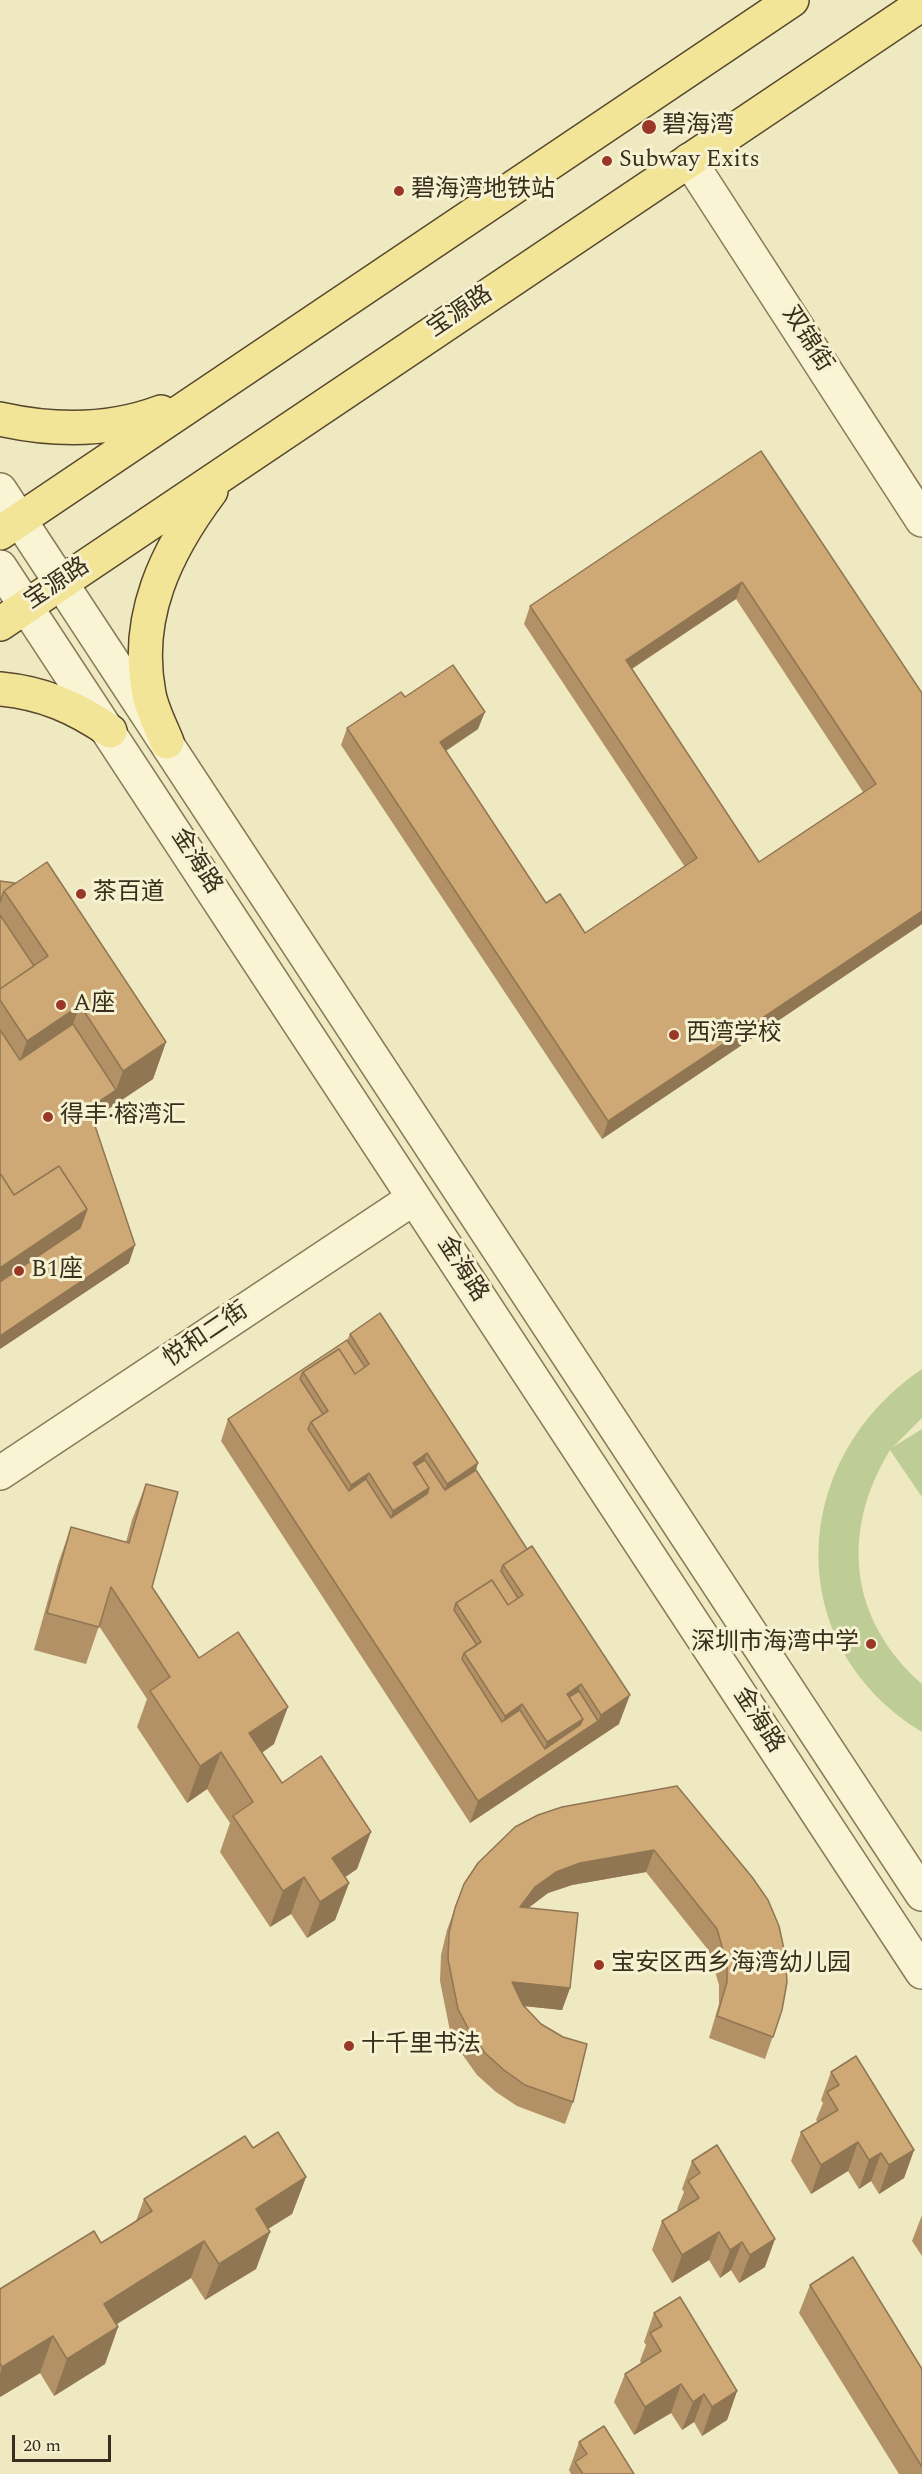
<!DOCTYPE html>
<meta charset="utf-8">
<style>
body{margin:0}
#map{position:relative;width:922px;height:2474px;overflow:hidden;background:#efe9c1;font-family:Spectral,serif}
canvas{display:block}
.scale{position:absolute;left:12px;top:2435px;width:99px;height:27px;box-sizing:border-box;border:3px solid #382e1d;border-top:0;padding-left:8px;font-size:18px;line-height:21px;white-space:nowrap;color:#382e1d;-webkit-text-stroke:4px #f6f1d1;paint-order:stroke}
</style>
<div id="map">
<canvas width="922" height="2474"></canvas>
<div class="scale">20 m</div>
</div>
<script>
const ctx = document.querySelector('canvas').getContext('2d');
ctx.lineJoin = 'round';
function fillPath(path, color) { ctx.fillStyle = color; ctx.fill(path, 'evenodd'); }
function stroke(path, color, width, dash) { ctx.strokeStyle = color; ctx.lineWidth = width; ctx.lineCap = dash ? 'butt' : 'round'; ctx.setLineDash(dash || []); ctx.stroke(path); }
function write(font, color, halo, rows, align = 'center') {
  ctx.font = font + ' Spectral,"Noto Sans SC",serif'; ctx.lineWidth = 6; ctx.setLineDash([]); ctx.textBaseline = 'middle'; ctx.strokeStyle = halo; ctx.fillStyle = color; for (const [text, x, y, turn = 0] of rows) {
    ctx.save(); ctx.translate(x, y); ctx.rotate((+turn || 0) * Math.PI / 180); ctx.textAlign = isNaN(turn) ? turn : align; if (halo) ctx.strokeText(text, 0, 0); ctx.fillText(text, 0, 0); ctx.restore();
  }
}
fillPath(new Path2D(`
 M922,1369V1418L893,1447L922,1429V1497L890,1450C840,1532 849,1620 922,1684V1732C780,1646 788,1459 922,1369Z`), '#bdcd95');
const minor = new Path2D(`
 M689,160L922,520
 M0,490L922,1894
 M0,567L922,1972
 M0,1473L414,1198`);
const major = new Path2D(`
 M0,419C54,431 108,432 161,412
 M0,533L792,0
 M0,624L922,4
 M0,689C43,693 75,707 110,731
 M167,742C161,727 152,710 149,694C134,617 166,551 211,491`);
stroke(minor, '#897a58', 36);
stroke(major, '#56472d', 36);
stroke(minor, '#f9f4d4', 33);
stroke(major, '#f3e598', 33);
fillPath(new Path2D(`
 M761,451L922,693V924L602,1139L341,745L347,728L405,697L478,729L446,751L546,903L585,933L685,867L524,624L530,606ZM736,599L863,792L759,862L632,669Z
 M0,881L166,1042L153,1079L93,1119L129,1263L0,1349Z
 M350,1334L478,1463L476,1470L619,1724L470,1823L221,1441L228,1419L347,1340Z
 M146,1484L152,1587L199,1658L274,1744L262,1753L282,1783L357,1869L345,1877L349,1883L335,1920L307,1938L291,1914L270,1927L220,1852L230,1823L207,1789L187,1803L137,1727L147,1699L99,1626L86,1664L34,1650L58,1564L71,1527L126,1542L132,1520Z
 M677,1786L782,2010L765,2059L709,2038L719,2004V1985L709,1951L646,1872L572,1885L548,1893L528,1908L570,1988L562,2010L524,2006L573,2102L565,2124L517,2106L496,2092L477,2075L462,2054L450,2031L440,1981L441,1955L447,1930L455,1908Z
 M831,2072L914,2150L904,2178L879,2194L871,2181L859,2189L848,2171L811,2194L791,2161L801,2132L818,2122L816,2120L823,2103L821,2100Z
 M253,2148L306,2177L292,2214L268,2229L256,2269L205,2300L191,2278L140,2309L117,2324L118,2327L105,2364L54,2396L40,2373L0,2397V2289L101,2243L136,2221L144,2199Z
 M692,2161L765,2267L739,2283L731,2270L720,2278L709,2260L672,2283L652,2250L662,2221L679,2211L677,2209L684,2192L682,2189Z
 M922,2215V2256L912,2241Z
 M810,2285L922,2369V2474H899L799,2313Z
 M654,2313L737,2391L727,2420L702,2436L694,2422L682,2430L671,2413L634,2435L614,2402L625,2374L641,2363L640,2361L646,2345L644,2342Z
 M579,2442L634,2474H571L569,2470Z`), '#b19165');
fillPath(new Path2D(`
 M742,582L736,599L619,677L626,660Z
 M485,712L478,729L433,759L440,742Z
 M922,911V924L602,1139L608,1121Z
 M80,1005L66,1042L14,1077L27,1041Z
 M166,1042L153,1079L83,1126L89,1108L116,1090L123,1071Z
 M87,1209L74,1246L0,1295V1268Z
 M135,1245L129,1263L0,1349V1336Z
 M427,1453L417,1480L413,1463Z
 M478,1463L468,1492L437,1512L447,1484Z
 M369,1473L358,1501L341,1513L351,1485Z
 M429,1488L419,1516L383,1540L393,1511Z
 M581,1684L571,1711L567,1694Z
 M630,1695L619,1724L470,1823L478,1801L541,1759L547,1742L583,1719L598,1721L601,1715Z
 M522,1704L512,1732L494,1744L505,1716Z
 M288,1707L274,1744L236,1770L249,1733Z
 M221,1752L207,1789L187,1803L200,1766Z
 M371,1832L357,1869L319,1895L332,1858Z
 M654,1850L646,1872L572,1885L548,1893L527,1909L520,1907L535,1887L556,1872L580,1863Z
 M304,1877L291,1914L270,1927L283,1891Z
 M349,1883L335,1920L307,1938L320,1902Z
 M512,1982L570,1988L562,2010L504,2004Z
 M858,2142L848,2171L811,2194L821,2165Z
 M914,2150L904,2178L879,2194L889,2165Z
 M881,2153L871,2181L859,2189L869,2160Z
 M306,2177L292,2214L242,2245L256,2209Z
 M270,2232L256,2269L205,2300L219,2264Z
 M719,2232L709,2260L672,2283L682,2255Z
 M775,2239L765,2267L739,2283L750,2255Z
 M204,2241L191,2278L91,2340L104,2304Z
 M742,2242L731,2270L720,2278L730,2250Z
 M118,2327L105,2364L54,2396L67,2359Z
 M53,2336L40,2373L0,2397V2374L2,2367Z
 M681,2384L671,2413L634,2435L645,2407Z
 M737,2391L727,2420L702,2436L712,2407Z
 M704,2394L694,2422L682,2430L693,2402Z`), '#907653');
const building = new Path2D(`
 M761,451L922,693V911L608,1121L347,728L401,692L405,697L453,665L485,712L440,742L546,903L560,894L585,933L697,858L530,606ZM742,582L876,784L759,862L626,660Z
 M47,862L166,1042L123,1071L80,1005L27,1041L0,1000V989L48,956L4,891Z
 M0,881L15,883L4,891L0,902Z
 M0,915L34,966L0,989Z
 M73,1024L116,1090L89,1108L135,1245L0,1336V1282L80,1228L87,1209L59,1166L14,1195L0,1173V1030L20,1060Z
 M59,1166L87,1209L0,1268V1173L14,1195Z
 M380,1313L478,1463L447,1484L427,1453L413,1463L429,1488L393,1511L369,1473L351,1485L311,1422L328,1411L303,1372L339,1349L355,1374L369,1364L350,1334Z
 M347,1340L365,1367L355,1374L339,1349L303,1372L300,1379L323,1414L311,1422L308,1429L349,1491L366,1479L391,1518L427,1494L429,1488L415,1466L425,1460L445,1490L476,1470L527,1549L503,1565L501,1571L518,1598L508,1605L492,1580L456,1603L454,1610L477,1645L464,1653L462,1659L502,1722L520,1710L545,1749L580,1725L583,1719L569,1697L579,1691L598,1721L478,1801L228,1419Z
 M146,1484L178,1492L152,1587L199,1658L238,1632L288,1707L249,1733L282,1783L321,1756L371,1832L332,1858L349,1883L320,1902L304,1877L283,1891L233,1816L253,1802L221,1752L200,1766L150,1691L170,1677L111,1587L99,1627L47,1613L71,1527L129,1543Z
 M532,1546L630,1695L601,1715L581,1684L567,1694L583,1719L547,1742L522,1704L505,1716L464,1653L481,1642L456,1603L492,1580L508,1605L523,1595L503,1565Z
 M677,1786L752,1877L768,1900L779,1926L785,1954L787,1982L782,2010L773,2037L717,2016L727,1982V1964L717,1929L654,1850L580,1863L556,1872L535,1887L520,1907L578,1913L570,1988L512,1982L523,2005L541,2024L563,2037L587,2044L573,2102L525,2085L504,2070L485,2053L470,2032L458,2009L448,1959L449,1933L455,1908L464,1884L478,1863L515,1827L538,1815L562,1807Z
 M856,2056L914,2150L889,2165L881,2153L869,2160L858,2142L821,2165L801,2132L838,2110L827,2092L839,2085L831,2072Z
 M278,2132L306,2177L256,2209L270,2232L219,2264L204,2241L153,2273L104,2304L118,2327L67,2359L53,2336L2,2367L0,2363V2289L94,2231L101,2243L127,2227L152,2211L144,2199L245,2136L253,2148Z
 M717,2145L775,2239L750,2255L742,2242L730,2250L719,2232L682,2255L662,2221L699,2198L688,2181L700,2173L692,2161Z
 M853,2257L922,2369V2467L810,2285Z
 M680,2297L737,2391L712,2407L704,2394L693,2402L681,2384L645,2407L625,2374L661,2351L650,2333L662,2326L654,2313Z
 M604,2426L634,2474H583L575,2462L587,2454L579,2442Z`);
fillPath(building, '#cea976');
stroke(building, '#907653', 1.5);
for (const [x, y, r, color] of [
 [649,127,8,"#993827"],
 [607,161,6,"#993827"],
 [399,191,6,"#993827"],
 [81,894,6,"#993827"],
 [61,1005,6,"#993827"],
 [674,1035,6,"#993827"],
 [48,1117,6,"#993827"],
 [19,1271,6,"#993827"],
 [871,1644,6,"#993827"],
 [599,1965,6,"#993827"],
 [349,2046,6,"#993827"]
]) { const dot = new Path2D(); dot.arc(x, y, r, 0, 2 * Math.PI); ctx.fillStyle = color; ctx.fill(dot); stroke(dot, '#f6f1d1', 2); }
write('24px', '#382e1d', '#f6f1d1', [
 ["碧海湾",662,127],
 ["Subway Exits",619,161],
 ["碧海湾地铁站",411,191],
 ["茶百道",93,894],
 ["A座",73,1005],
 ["西湾学校",686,1035],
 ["得丰·榕湾汇",60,1117],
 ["B1座",31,1271],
 ["深圳市海湾中学",859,1644,"right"],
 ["宝安区西乡海湾幼儿园",611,1965],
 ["十千里书法",361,2046]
], 'left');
write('24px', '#382e1d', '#f6f1d1', [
 ["宝源路",461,313,-34],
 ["双锦街",806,340,57],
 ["宝源路",58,585,-34],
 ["金海路",195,862,57],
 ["金海路",461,1270,57],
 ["悦和二街",207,1336,-34],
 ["金海路",757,1721,57]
]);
</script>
